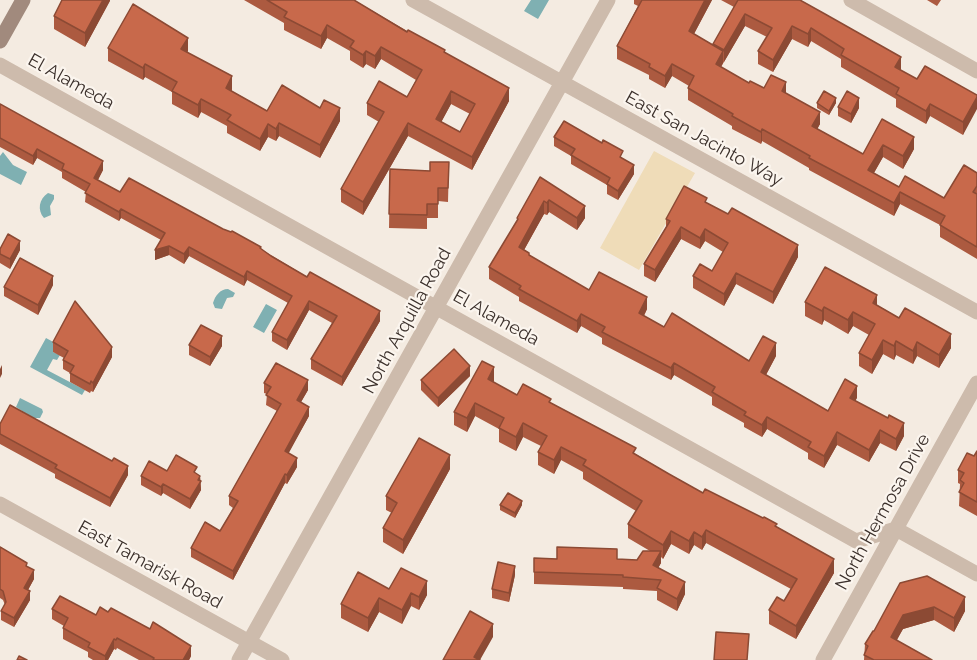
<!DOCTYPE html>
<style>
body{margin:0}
canvas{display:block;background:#f4ebe1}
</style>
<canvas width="977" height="660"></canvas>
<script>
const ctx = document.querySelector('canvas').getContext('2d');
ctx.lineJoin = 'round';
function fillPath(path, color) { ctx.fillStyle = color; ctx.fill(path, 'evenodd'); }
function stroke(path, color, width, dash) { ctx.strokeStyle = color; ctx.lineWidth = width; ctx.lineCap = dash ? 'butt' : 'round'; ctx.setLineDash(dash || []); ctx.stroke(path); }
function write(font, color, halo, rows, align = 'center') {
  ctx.font = font + ' Raleway,sans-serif'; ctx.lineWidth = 4.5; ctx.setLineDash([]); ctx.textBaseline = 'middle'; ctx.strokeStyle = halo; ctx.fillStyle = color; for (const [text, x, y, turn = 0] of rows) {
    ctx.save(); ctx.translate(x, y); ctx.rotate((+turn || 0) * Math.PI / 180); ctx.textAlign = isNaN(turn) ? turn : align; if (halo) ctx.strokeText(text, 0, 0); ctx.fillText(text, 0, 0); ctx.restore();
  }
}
fillPath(new Path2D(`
 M654,151L695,173L639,270L600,248Z`), '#efdcb8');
fillPath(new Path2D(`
 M531,0H549L538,19L524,11Z
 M3,152L13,165L27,172L21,185L0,174V156Z
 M48,193L54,195V199L50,206L51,215L44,218C37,210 39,199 48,193Z
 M228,289L235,293L233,297L227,298L222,309L215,308L213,303C215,296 220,289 228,289Z
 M266,304L277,310L264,333L253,327Z
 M46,338L57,344L53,352L60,355L57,360L53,359L47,370L85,390L82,395L30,367Z
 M20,398L42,409L43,412L40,418H33L16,407Z`), '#7fb0b2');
stroke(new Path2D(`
 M413,0L977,312
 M851,0L977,71
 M0,65L856,541L896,529L977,574
 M0,504L282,660
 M239,660L608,0
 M823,660L977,383`), '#cdbbac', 15);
stroke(new Path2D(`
 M0,41L23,0`), '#a18a7d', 15);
fillPath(new Path2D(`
 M110,0L85,47L54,29V16Z
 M244,0H354L445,53L509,101L472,170L408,136L363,215L341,202V189L379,122L367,115V103L407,97L416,80L381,59L375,69L366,64L363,68L350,60V51L327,38L321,49L284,30V23ZM451,104L470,114L460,132L441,122Z
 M634,0H712L694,34L713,45L734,7L721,0H800L900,70L917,79L977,95L963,135L930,116L926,124L896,107V99L841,67V59L811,41L808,47L792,39L773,72L758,64V51L767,37L745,26L721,67L749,83L764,88L786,93L820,124L817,129L863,154L882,119L914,149L903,169L883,157L874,173L899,187L944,198L977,173V259L940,237V225L900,204L894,216L809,170V168L762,141L761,144L732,129V126L688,100V88L689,86L672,76L665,88L649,79V75L617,59V46L638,6L634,4Z
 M927,0H941L937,6Z
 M108,48L188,51L187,52L232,89V91L267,111L340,121L320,158L279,136L276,141L268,137L260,151L227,133V126L201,112L198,118L172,104V92L145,77L143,80L108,61Z
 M817,103H836L829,115L817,108Z
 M0,104L103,170L98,180L120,192L261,249L380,321L342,386L311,369V359L332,323L309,310L287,350L272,341V332L288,303L247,280L244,286L189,256L184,264L169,255L155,260L161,240L121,218L119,221L85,202L86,192L62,178V172L37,158L33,165L0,147Z
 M838,107L859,108L851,123L838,116Z
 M554,137L634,174L618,200L607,194V185L571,164V156L554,146Z
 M449,162L448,202L438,201V218H427V229L389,228L390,169L430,171Z
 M540,177L585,218L577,230L549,212L547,215L544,214L524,250L529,255L589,290L647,309L644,316L664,327L749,361L776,356L766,375L828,411L857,398L855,400L904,436L896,451L880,443L869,462L837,445L824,468L808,459V453L767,429L762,437L744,427V423L712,405V397L674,375L671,380L602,344V338L581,326L577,333L519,301V297L489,279V267L517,221V218Z
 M707,203L798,257L773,304L736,284L724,306L693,288V276L712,271L723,252L705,241L700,249L681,239L655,282L644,276V264L666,227V219Z
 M0,249L20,250L10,269L0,263Z
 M53,285L38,315L4,296V287Z
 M805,302L877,305L951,348L939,368L917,356L913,364L896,355L894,360L883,354L872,374L859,366V353L869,335L853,326L848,334L824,320L822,325L805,316Z
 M53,342L112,357L93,392L91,391L90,393L70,382V373L63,369V360L64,358L53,352Z
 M189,345L222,346L210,366L189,355Z
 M470,376L438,407L421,390V380Z
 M494,381L493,382L517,395L551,403L669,474L703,493L777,527L834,573L796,639L769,624V610L784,601L791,589L706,543L702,550L694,545L689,554L671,544L663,559L661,557V563L658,568L685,594L677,611L657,600V591L623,589V587L534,584V558L557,559H617L637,560L650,551L628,538V524L636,511L583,479V472L561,460L554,474L538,465V452L541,446L523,437L516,451L499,442V429L475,416L467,432L454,425V412Z
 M264,383L308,390L301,402L309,416L288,453L297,467L287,484L285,483L233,580L191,557V548L220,531L233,508L229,505V496L277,411L266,405L267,394L264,393Z
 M0,424L128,475L110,507L55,478V474L0,444Z
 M977,451V516L959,506L960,484L958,483V470L974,456Z
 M450,469L403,554L383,542V528L392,513L386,510V496Z
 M167,471L197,474L200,476L201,490L190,509L163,493L161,496L141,485V476Z
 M500,505H522L515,518L500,510Z
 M0,547L27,567L34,579L28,590L30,600L14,627L1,620V611L5,605L3,600L0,598Z
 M515,575L509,602L492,598V589Z
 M927,576L965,611L954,632L934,620L903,629L896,640L932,660H864L865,644L874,631Z
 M389,589L427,595L419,610L411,606L402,624L379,612L368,632L341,618V604Z
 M52,609L96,615L191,656L189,660H139L117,648L116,650L114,649L108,660H93L88,657V652L63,639V628L64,626L52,619Z`), '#ac5a40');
fillPath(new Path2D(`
 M103,0H110V1L85,47V33Z
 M705,0H712L689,43V31Z
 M745,14V26L724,62V50Z
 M327,25V38L321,49V36Z
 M792,26V39L773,72V60Z
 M811,28V41L808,47V34Z
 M188,38V51L181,62V49Z
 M381,47V59L375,69V56Z
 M366,51V64L363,68V55Z
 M723,51V63L716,76V64Z
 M901,57V70L895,67Z
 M145,64V77L143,80V68Z
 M672,64V76L665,88V76Z
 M232,76V89L226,100V88Z
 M786,82V95L782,91Z
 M509,88V101L472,170V157Z
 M451,91V104L436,132V119Z
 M977,97V109L963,135V122Z
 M836,98V103L829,115V111Z
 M859,98V108L851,123V114Z
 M201,99V112L198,118V105Z
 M930,104V116L926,124V111Z
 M340,108V121L320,158V145Z
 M820,112V124L812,139V126Z
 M279,123V136L276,141V129Z
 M408,123V136L363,215V202Z
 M268,124V137L260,151V139Z
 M762,129V141L761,144V132Z
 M914,137V149L903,169V156Z
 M883,145V157L868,183V170Z
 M37,149V158L33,165V156Z
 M103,161V170L94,187V178Z
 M634,165V174L618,200V191Z
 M900,192V204L894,216V203Z
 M549,200V212L547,215V203Z
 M544,201V214L519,259V247Z
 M585,206V218L577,230V218Z
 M121,209V218L119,221V212Z
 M681,227V239L655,282V270Z
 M705,229V241L700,249V238Z
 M20,241V250L10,269V259Z
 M798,245V257L773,304V292Z
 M169,246V255L155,260V250Z
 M189,247V256L184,264V254Z
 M247,271V280L244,286V277Z
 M736,273V284L724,306V294Z
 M53,276V285L38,315V305Z
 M877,295V309L873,303Z
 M647,297V309L639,325V313Z
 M309,301V310L287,350V340Z
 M824,307V320L822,325V311Z
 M380,311V321L342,386V377Z
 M853,312V326L848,334V320Z
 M581,314V326L577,333V321Z
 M951,334V348L939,368V355Z
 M222,336V346L210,366V357Z
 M883,340V354L872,374V360Z
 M896,341V355L894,360V346Z
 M917,342V356L913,364V351Z
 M776,343V356L761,384V372Z
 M112,347V357L93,392V383Z
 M674,363V375L671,380V368Z
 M2,365V374L0,378V369Z
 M470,366V376L438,407V398Z
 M494,367V381L488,393V379Z
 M308,380V390L297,409V400Z
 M857,386V398L850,410V398Z
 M475,403V416L467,432V418Z
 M309,407V416L285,460V451Z
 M767,417V429L762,437V425Z
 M523,423V437L516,451V437Z
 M904,423V436L896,451V439Z
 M880,430V443L869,462V450Z
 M837,432V445L824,468V456Z
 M561,447V460L554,474V460Z
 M450,455V469L403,554V540Z
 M297,458V467L287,484V475Z
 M128,466V475L110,507V498Z
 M285,474V483L233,580V571Z
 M200,476L201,490L190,509V499Z
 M163,484V493L161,496V487Z
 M522,501V505L515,518V513Z
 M706,530V543L702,550V537Z
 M671,531V544L663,559V545Z
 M694,532V545L689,554V541Z
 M661,551V563L653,577V565Z
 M834,559V573L796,639V626Z
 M515,566V575L509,602V593Z
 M34,570V579L24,597V588Z
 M427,581V595L419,610V597Z
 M685,582V594L677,611V599Z
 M30,591V600L14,627V618Z
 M411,593V606L402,624V610Z
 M965,597V611L954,632V618Z
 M379,598V612L368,632V618Z
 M934,607V620L903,629L891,651V637L903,615Z
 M493,624V637L480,660L474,657Z
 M114,639V649L108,660H105V656Z
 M191,646V656L189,660H183Z`), '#8c4a34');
const building = new Path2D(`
 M62,0H103L85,33L54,16Z
 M267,0H354L407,32L408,30L445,50L444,52L509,88L472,157L408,123L363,202L341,189L384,112L367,103L379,81L407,97L422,70L381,47L375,56L366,51L363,55L350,47L354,41L327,25L321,36L284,17L287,12ZM451,91L475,104L460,132L436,119Z
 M642,0H705L689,31L723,51L716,64L749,83L750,81L764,88L771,75L786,82L782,91L820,112L812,126L863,154L882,119L914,137L903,156L883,145L868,170L899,187L905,176L944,198L964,165L977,173V186L973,192L977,194V247L940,225L945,216L900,192L894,203L809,158L810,156L762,129L761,132L732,116L733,114L688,88L694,76L672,64L665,76L649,67L650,64L617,46Z
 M738,0H800L825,14L901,57L895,67L917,79L925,66L977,95V97L963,122L930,104L926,111L896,94L899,88L841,55L844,49L811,28L808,34L792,26L773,60L758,51L772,28L745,14L724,50L713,44Z
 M133,4L188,38L181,49L232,76L226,88L267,111L282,85L320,108L324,100L340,108L320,145L279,123L276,129L268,124L260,139L227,120L231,115L201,99L198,105L172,91L177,82L145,64L143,68L108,48Z
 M824,91L836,98L829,111L817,103Z
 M847,91L859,98L851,114L838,107Z
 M0,104L103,161L94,178L120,192L129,178L223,229L231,232L232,231L261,247L260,248L271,256L307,277L310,272L380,311L342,377L311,359L337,316L309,301L287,340L272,332L292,296L247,271L244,277L189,247L184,254L169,246L155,250L165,233L121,209L119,212L85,193L90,184L62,169L64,164L37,149L33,156L0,138Z
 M564,121L602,143L603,140L623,151L620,157L634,165L618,191L607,184L610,178L571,155L575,149L554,137Z
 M430,162H449L448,188H438V204H427V215L389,214L390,169L430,171Z
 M540,177L585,206L577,218L549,200L547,203L544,201L519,247L529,253V255L589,290L599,272L647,297L639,313L664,327L672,313L749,361L763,336L776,343L761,372L828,411L845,379L857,386L850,398L888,418L889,415L904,423L896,439L880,430L869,450L837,432L824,456L808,447L811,442L767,417L762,425L744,415L746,412L712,392L715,387L674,363L671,368L602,332L605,327L581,314L577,321L519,289L521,286L489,267L518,219L517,218Z
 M684,186L707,198L705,202L728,214L732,208L798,245L773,292L736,273L724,294L693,276L700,264L712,271L728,243L705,229L700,238L681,227L655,270L644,264L670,221L666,219Z
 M8,234L20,241L10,259L0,254V249Z
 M20,258L53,276L38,305L4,287Z
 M825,267L877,295L873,303L899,318L905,308L951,334L939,355L917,342L913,351L896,341L894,346L883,340L872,360L859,353L875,324L853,312L848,320L824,307L822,311L805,302Z
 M75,301L112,347L93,383L91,381L90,384L70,373L74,366L63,360L68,351L53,342Z
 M201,325L222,336L210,357L189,345Z
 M454,349L470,366L438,398L421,380Z
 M482,361L494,367L488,379L517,395L523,384L551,399L549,402L636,448L633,453L669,474L703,493L705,489L763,518L764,517L777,524L775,526L834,559L796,626L769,610L777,597L784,601L797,579L706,530L702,537L694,532L689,541L671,531L663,545L628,524L642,501L583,465L586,460L561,447L554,460L538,452L547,436L523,423L516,437L499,428L504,418L475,403L467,418L454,412Z
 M276,363L308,380L297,400L309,407L285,451L297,458L287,475L285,474L233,571L191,548L205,522L220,531L238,501L229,496L281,404L266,395L271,387L264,383Z
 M10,405L112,461L114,458L128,466L110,498L55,468L57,465L0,434V424Z
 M419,438L450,455L403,540L383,528L397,503L386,496Z
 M977,451V502L959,492L964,483L960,480L964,473L958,470L967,453L974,456Z
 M176,455L197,467L194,472L200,476L198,480L201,481L190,499L163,484L161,487L141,476L149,461L167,471Z
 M508,493L522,501L515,513L500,505Z
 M0,547L27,563L26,566L34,570L24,588L30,591L14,618L1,611L6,602L3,591L0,589Z
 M557,547L617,549V559L637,560L643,551H661L653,565L685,582L677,599L657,588L661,580L623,577V575L534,572V558L557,559Z
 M498,562L515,566L509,593L492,589Z
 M401,568L427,581L419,597L411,593L402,610L379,598L368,618L341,604L358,572L389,589Z
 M927,576L965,597L954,618L934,607L903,615L891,637L932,660H874L864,655L868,646L865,644L873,631H874L900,583Z
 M60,596L96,615L100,607L108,612L111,608L150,629L153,622L191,646L183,660H153L154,658L117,638L116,640L114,639L105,656L88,647L90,643L63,628L68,618L52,609Z
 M470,611L493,624L474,657L480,660H443Z
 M716,632L749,634L747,660H714Z
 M19,656L27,660H17Z`);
fillPath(building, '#c8694b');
stroke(building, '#8c4a34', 1.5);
write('18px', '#3b302b', '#fbf5ee', [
 ["El Alameda",71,82,29],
 ["East San Jacinto Way",704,139,29],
 ["El Alameda",496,318,29],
 ["North Arquilla Road",407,321,-61],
 ["North Hermosa Drive",883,512,-61],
 ["East Tamarisk Road",150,565,29]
]);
</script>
